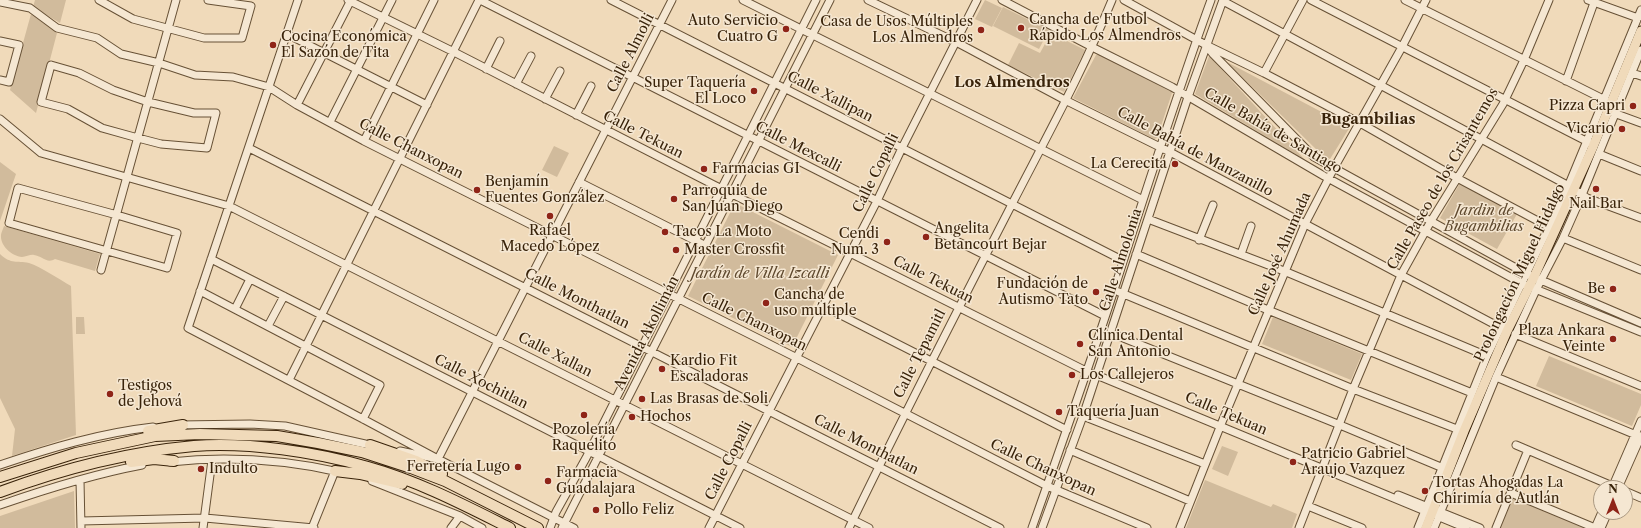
<!DOCTYPE html>
<meta charset="utf-8">
<style>
body{margin:0}
#map{position:relative;width:1641px;height:528px;overflow:hidden;background:#f0daba;font-family:"Libre Caslon Text",serif}
canvas{display:block}
.north{position:absolute;left:1593px;top:480px;width:40px;height:40px;box-sizing:border-box;background:#f5e7d2;border:1px solid #aa9982;border-radius:50%;rotate:0deg;font-size:11px;font-weight:700;line-height:16px;text-align:center;color:#39230a}
.north::after{content:'';display:block;margin:auto;width:14px;height:18px;background:#8f2418;clip-path:polygon(50% 0,100% 100%,50% 72%,0 100%)}
</style>
<div id="map">
<canvas width="1641" height="528"></canvas>
<div class="north">N</div>
</div>
<script>
const ctx = document.querySelector('canvas').getContext('2d');
ctx.lineJoin = 'round';
function fillPath(path, color) { ctx.fillStyle = color; ctx.fill(path, 'evenodd'); }
function stroke(path, color, width, dash) { ctx.strokeStyle = color; ctx.lineWidth = width; ctx.lineCap = dash ? 'butt' : 'round'; ctx.setLineDash(dash || []); ctx.stroke(path); }
function write(font, color, halo, rows, align = 'center') {
  ctx.font = font + ' "Libre Caslon Text",serif'; ctx.lineWidth = 3; ctx.setLineDash([]); ctx.textBaseline = 'middle'; ctx.strokeStyle = halo; ctx.fillStyle = color; for (const [text, x, y, turn = 0] of rows) {
    ctx.save(); ctx.translate(x, y); ctx.rotate((+turn || 0) * Math.PI / 180); ctx.textAlign = isNaN(turn) ? turn : align; if (halo) ctx.strokeText(text, 0, 0); ctx.fillText(text, 0, 0); ctx.restore();
  }
}
fillPath(new Path2D(`
 M35,0H66L60,23L33,7Z
 M985,0L1002,8L992,27L975,19Z
 M1003,7L1049,30L1039,49L993,26Z
 M31,14L57,33L36,113L10,90Z
 M1051,33L1085,50L1064,92L1008,65L1019,43L1040,53Z
 M1101,54L1171,90L1172,93L1157,138L1154,139L1073,98L1096,55Z
 M1209,56L1305,160L1195,94Z
 M1227,62L1350,127L1330,159L1321,154Z
 M554,146L569,153L557,177L542,170Z
 M0,162L16,174L0,221Z
 M1460,183L1517,214L1497,249L1440,218Z
 M735,203L838,255L792,347L688,296Z
 M4,226L100,254L95,271L55,259C47,264 42,256 34,255C31,254 26,257 22,257C12,256 0,246 1,235C1,233 3,229 4,226Z
 M0,254C12,265 16,260 29,263C41,267 59,279 71,286L76,435L12,456L15,429L0,398Z
 M76,317H84L85,334H76Z
 M1273,317L1362,354L1351,380L1262,344Z
 M1549,356L1641,394V405L1632,426L1536,386Z
 M1222,446L1238,452L1228,476L1212,469Z
 M1205,480L1271,507L1273,504L1297,514L1292,528H1186Z
 M74,491L75,528H0V516Z
 M1516,497L1553,513V515L1554,513L1587,528H1500L1512,498L1515,499Z`), '#d1bb9c');
const minor = new Path2D(`
 M99,0L133,19L204,38H242L251,6L208,0
 M298,0L188,328L363,419L438,459L672,0
 M348,0L454,52L714,185L1082,369L1466,528
 M480,0L1105,316
 M611,0L1122,260
 M743,0L1143,200
 M868,0L956,42L1065,100L1170,152L1401,275L1507,331
 M1002,0L1092,47L1172,87L1324,176L1523,284L1641,332
 M1124,0L1206,45L1264,73L1360,123L1457,178L1553,229
 M1311,0L1590,143
 M1405,0L1607,101
 M1588,0L1638,18
 M1223,1L1569,186L1587,198L1641,218
 M0,2L30,8L57,28L97,38L121,54L159,63L195,75L233,77L269,87L297,105L364,141L797,358L1047,486L1147,528
 M287,34L427,105
 M0,41L19,45L9,82L0,80
 M1206,45L1213,54L1314,157L1527,274L1641,323
 M51,65L79,73L113,90L148,102L194,113H216L207,148L161,144L138,138L102,128L68,109L41,102Z
 M486,69L500,41
 M1264,73L1303,0
 M1632,73L1641,76
 M1566,81L1595,0
 M516,84L531,56
 M545,99L560,71
 M297,105L351,0
 M1611,112L1641,123
 M576,115L591,86
 M0,119L41,153L229,206L869,528
 M330,122L392,0
 M364,141L434,0
 M249,148L1000,528
 M1599,154L1641,171
 M579,182L706,246
 M18,188L117,215L177,233L167,268L9,223Z
 M1148,219L1284,271L1487,356
 M1563,238L1641,270
 M1199,240L1213,205
 M1136,254L1268,310L1472,393
 M1241,254L1251,226
 M211,259L740,528
 M101,270L176,0
 M200,291L380,385L363,419
 M1119,292L1353,389L1462,431
 M823,306L1067,430
 M235,309L250,279
 M268,326L284,296
 M1111,333L1340,425L1443,468
 M1515,334L1641,386
 M1496,377L1641,437
 M289,380L479,0
 M1083,416L1205,464
 M179,425L250,424L285,426L374,446
 M1516,445L1617,488
 M1070,450L1190,501
 M400,451L438,459L574,528
 M170,462C226,456 285,460 339,472
 M0,465C50,448 100,433 153,427
 M80,480L81,528
 M372,481L460,516L482,528
 M1612,488L1641,421
 M1618,488L1641,436
 M1625,491L1641,498
 M1511,493L1595,528
 M1398,495L1480,528
 M0,505C46,489 94,474 142,465
 M1308,506L1362,528
 M81,521L205,518L314,528
 M203,528L212,460
 M312,528L335,471
 M451,528L460,516
 M550,528L556,512L586,458L642,347L816,0
 M562,528L830,0
 M709,528L877,201L902,148L977,0
 M849,528C901,420 956,313 1011,206C1046,138 1083,71 1112,0
 M1032,528C1060,449 1088,370 1114,290C1145,193 1176,96 1211,0
 M1042,528L1083,416L1188,97L1223,0
 M1180,528L1222,422L1305,224L1334,168L1402,47L1426,0
 M1299,528L1353,389L1401,275L1431,221L1503,104L1524,60L1549,0
 M1418,528L1487,356L1567,189L1641,10
 M1434,528L1496,377L1536,290L1563,238L1582,195L1641,50
 M1496,528L1528,450
 M1595,528L1602,512
 M1601,528L1608,512`);
const major = new Path2D(`
 M1426,528L1464,431L1507,331L1534,277L1592,149L1641,31`);
const highway = new Path2D(`
 M148,431L183,425
 M370,445L416,461L442,474
 M131,462L154,459L174,461
 M335,471L360,474L402,484
 M0,477L76,453L155,436L200,434L277,436L318,443L362,452L411,468L445,481L538,528
 M0,492C62,469 128,452 194,446C249,442 316,452 368,467C418,481 464,505 510,528`);
stroke(minor, '#675136', 9);
stroke(major, '#39230a', 11);
stroke(highway, '#39230a', 12);
stroke(minor, '#f5e7d2', 7);
stroke(major, '#f0daba', 9);
stroke(highway, '#f0daba', 10);
for (const [x, y, r, color] of [
 [1021,28,4,"#8f2418"],
 [786,29,4,"#8f2418"],
 [981,30,4,"#8f2418"],
 [273,45,4,"#8f2418"],
 [754,91,4,"#8f2418"],
 [1633,106,4,"#8f2418"],
 [1622,129,4,"#8f2418"],
 [1175,164,4,"#8f2418"],
 [704,169,4,"#8f2418"],
 [1596,189,4,"#8f2418"],
 [477,190,4,"#8f2418"],
 [674,199,4,"#8f2418"],
 [550,216,4,"#8f2418"],
 [665,232,4,"#8f2418"],
 [926,237,4,"#8f2418"],
 [887,242,4,"#8f2418"],
 [676,250,4,"#8f2418"],
 [1613,289,4,"#8f2418"],
 [1096,292,4,"#8f2418"],
 [766,303,4,"#8f2418"],
 [1613,339,4,"#8f2418"],
 [1080,344,4,"#8f2418"],
 [662,369,4,"#8f2418"],
 [1072,375,4,"#8f2418"],
 [110,394,4,"#8f2418"],
 [642,399,4,"#8f2418"],
 [1059,412,4,"#8f2418"],
 [584,415,4,"#8f2418"],
 [632,417,4,"#8f2418"],
 [1293,462,4,"#8f2418"],
 [518,467,4,"#8f2418"],
 [201,469,4,"#8f2418"],
 [548,481,4,"#8f2418"],
 [1425,491,4,"#8f2418"],
 [596,510,4,"#8f2418"]
]) { const dot = new Path2D(); dot.arc(x, y, r, 0, 2 * Math.PI); ctx.fillStyle = color; ctx.fill(dot); stroke(dot, '#f5e7d2', 1.5); }
write('14px', '#39230a', '#f5e7d2', [
 ["Cancha de Futbol",1029,20],
 ["Rápido Los Almendros",1029,36],
 ["Auto Servicio",778,21,"right"],
 ["Cuatro G",778,37,"right"],
 ["Casa de Usos Múltiples",973,22,"right"],
 ["Los Almendros",973,38,"right"],
 ["Cocina Económica",281,37],
 ["El Sazón de Tita",281,53],
 ["Super Taquería",746,83,"right"],
 ["El Loco",746,99,"right"],
 ["Pizza Capri",1625,106,"right"],
 ["Vicario",1614,129,"right"],
 ["La Cerecita",1167,164,"right"],
 ["Farmacias GI",712,169],
 ["Benjamín",485,182],
 ["Fuentes González",485,198],
 ["Parroquia de",682,191],
 ["San Juan Diego",682,207],
 ["Nail Bar",1596,204,"center"],
 ["Angelita",934,229],
 ["Betancourt Bejar",934,245],
 ["Rafael",550,231,"center"],
 ["Macedo López",550,247,"center"],
 ["Tacos La Moto",673,232],
 ["Cendi",879,234,"right"],
 ["Num. 3",879,250,"right"],
 ["Master Crossfit",684,250],
 ["Fundación de",1088,284,"right"],
 ["Autismo Tato",1088,300,"right"],
 ["Be",1605,289,"right"],
 ["Cancha de",774,295],
 ["uso múltiple",774,311],
 ["Plaza Ankara",1605,331,"right"],
 ["Veinte",1605,347,"right"],
 ["Clínica Dental",1088,336],
 ["San Antonio",1088,352],
 ["Kardio Fit",670,361],
 ["Escaladoras",670,377],
 ["Los Callejeros",1080,375],
 ["Testigos",118,386],
 ["de Jehová",118,402],
 ["Las Brasas de Soli",650,399],
 ["Taquería Juan",1067,412],
 ["Hochos",640,417],
 ["Pozolería",584,430,"center"],
 ["Raquelito",584,446,"center"],
 ["Patricio Gabriel",1301,454],
 ["Araujo Vazquez",1301,470],
 ["Ferretería Lugo",510,467,"right"],
 ["Indulto",209,469],
 ["Farmacia",556,473],
 ["Guadalajara",556,489],
 ["Tortas Ahogadas La",1433,483],
 ["Chirimía de Autlán",1433,499],
 ["Pollo Feliz",604,510]
], 'left');
write('14px', '#39230a', '#f5e7d2', [
 ["Calle Almolli",631,53,-63],
 ["Calle Xallipan",830,97,27],
 ["Calle Bahía de Santiago",1273,131,30],
 ["Calle Tekuan",643,135,27],
 ["Calle Mexcalli",798,147,27],
 ["Calle Chanxopan",411,149,27],
 ["Calle Bahía de Manzanillo",1195,152,28],
 ["Calle Copalli",876,173,-64],
 ["Calle Paseo de los Crisantemos",1443,179,-60],
 ["Calle José Ahumada",1280,254,-66],
 ["Calle Almolonia",1121,260,-72],
 ["Prolongación Miguel Hidalgo",1520,273,-65],
 ["Calle Tekuan",933,280,27],
 ["Calle Monthatlan",577,299,27],
 ["Calle Chanxopan",754,322,26],
 ["Avenida Akollimán",647,333,-63],
 ["Calle Tepamitl",920,354,-63],
 ["Calle Xallan",555,355,27],
 ["Calle Xochitlan",481,382,27],
 ["Calle Tekuan",1226,414,23],
 ["Calle Monthatlan",866,445,27],
 ["Calle Copalli",729,461,-63],
 ["Calle Chanxopan",1043,468,25]
]);
write('italic 14px', '#5f492e', '#f5e7d2', [
 ["Jardin de",1484,211],
 ["Bugambilias",1484,227],
 ["Jardín de Villa Izcalli",760,274]
]);
write('bold 15px', '#39230a', '#f5e7d2', [
 ["Los Almendros",1012,83],
 ["Bugambilias",1368,120]
]);
</script>
